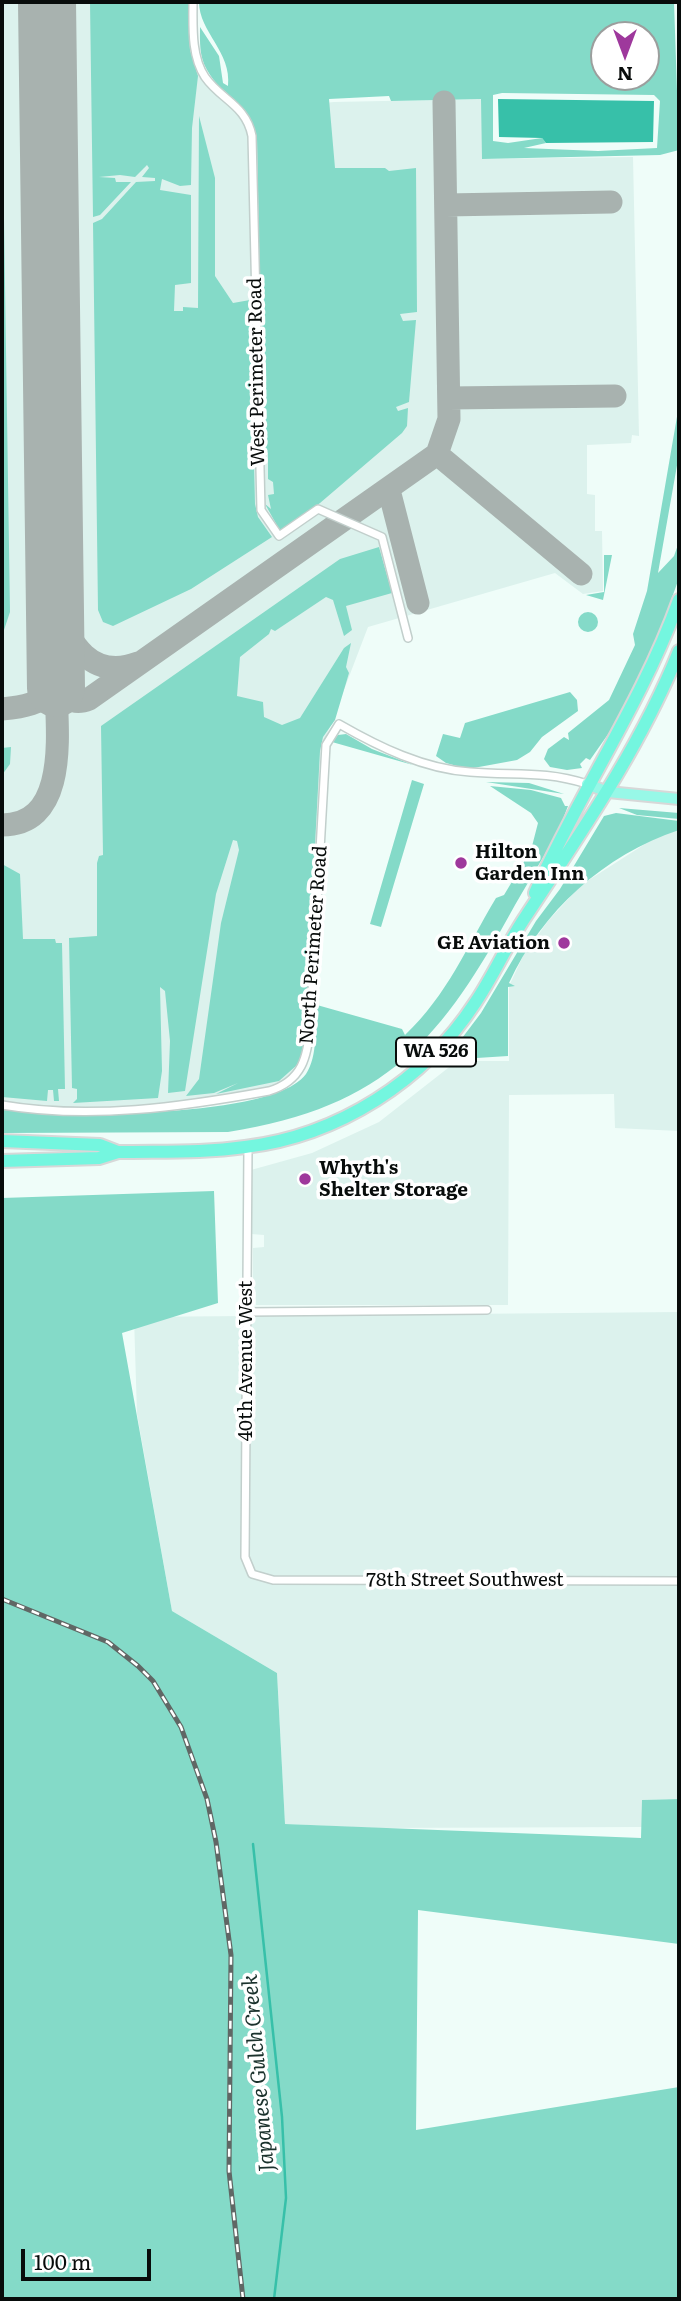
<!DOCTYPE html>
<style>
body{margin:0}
#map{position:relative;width:681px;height:2301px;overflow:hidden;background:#effdf9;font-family:Literata,serif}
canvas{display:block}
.frame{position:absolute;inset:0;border:4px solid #080c0b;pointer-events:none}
.north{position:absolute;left:590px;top:21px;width:70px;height:70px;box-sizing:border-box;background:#fff;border:2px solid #9c9e9d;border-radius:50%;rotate:180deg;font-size:19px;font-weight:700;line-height:28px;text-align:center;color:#080c0b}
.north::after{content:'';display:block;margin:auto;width:24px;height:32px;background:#9e389c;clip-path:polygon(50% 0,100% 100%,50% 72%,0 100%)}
.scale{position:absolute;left:21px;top:2249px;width:130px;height:32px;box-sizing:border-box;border:4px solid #080c0b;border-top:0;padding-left:9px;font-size:21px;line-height:24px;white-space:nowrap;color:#080c0b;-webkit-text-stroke:5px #fff;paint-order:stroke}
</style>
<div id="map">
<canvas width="681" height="2301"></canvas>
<div class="frame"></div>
<div class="north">N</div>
<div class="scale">100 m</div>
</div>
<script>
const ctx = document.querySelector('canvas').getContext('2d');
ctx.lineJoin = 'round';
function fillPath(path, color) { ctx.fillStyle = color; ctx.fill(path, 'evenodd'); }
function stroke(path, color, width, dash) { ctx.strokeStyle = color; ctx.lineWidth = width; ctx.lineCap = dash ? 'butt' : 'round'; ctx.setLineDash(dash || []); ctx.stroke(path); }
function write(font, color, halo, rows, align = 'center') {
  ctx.font = font + ' Literata,serif'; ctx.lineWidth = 7; ctx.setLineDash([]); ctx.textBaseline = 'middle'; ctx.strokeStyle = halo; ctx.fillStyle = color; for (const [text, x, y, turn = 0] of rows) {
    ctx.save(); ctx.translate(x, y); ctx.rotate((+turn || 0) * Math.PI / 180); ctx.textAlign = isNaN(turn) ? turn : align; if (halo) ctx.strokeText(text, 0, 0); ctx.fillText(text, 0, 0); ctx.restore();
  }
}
fillPath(new Path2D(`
 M2,2H193L194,40L203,74L243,111L334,102L482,99V159L633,157L639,436L632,435L631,443L587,445V494L595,495V531H602L603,591L583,594L555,573L368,627L321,750L312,994L301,1070L269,1091L115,1111L2,1105Z
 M679,828V1131L615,1128L614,1094L509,1095L508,1305H256V1292H253V1248L264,1247V1235L251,1234V1170L312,1153L379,1122L457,1061H509V986L523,956L548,921L581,885L659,835Z
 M679,1312V1799L643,1800L642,1827L376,1828L285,1824L277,1673L172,1611L137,1414L134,1317Z`), '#dcf2ed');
fillPath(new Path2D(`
 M90,2H188L190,50L198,76L192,128L191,185L180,186L162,179L160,190L191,195V283L175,285L174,311H183V307L198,308L199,116L215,178V276L233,303L250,300L255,504L258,517L272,537L191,589L113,626L103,622L98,610L93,223L102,219L136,182L155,181V178L142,177L149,168L147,165L135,177L120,175L99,177L115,178L116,182H131L100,215L93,217Z
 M199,2H674L679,150L660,155L482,159L481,99L391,101L389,96L329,99L335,168H385L389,171L416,168L417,312L400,314L403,321L416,320L409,402L396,407L398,411L408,408L407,426L402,433L320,503L283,529H279L265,504L271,509L268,495L274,494L273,482L268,479V453L263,449L257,139C250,99 223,99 207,70C199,56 200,42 200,27L219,56L223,83L228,86C232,52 199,32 199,2ZM604,35H646V77H604ZM502,93L654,95L660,101L657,148L598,151L524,148L546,143L542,138L508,143L493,141V95Z
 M2,87L10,612L2,636Z
 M679,405V454L658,573L674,556L679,542V578L654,648L618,720L590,760L586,758L580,764L582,768L567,770L550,767L544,759L548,749L564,737L569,740L568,733L609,700L635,645L633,634L647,591Z
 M379,547L392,593L346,606L352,630L344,636L333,600L326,597L275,631L271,629L269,634L240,657L237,696L263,702L264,717L282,725L300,718L344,648L351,643L346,667L349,673L335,720L323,737L320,751L304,1050L297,1065L279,1081L216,1094L238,1083L214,1093L186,1096L199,1079L221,923L239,850L237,841L233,840L216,894L185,1091L168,1093L170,1041L165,991L160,987L162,1071L158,1098L73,1103L77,1099V1089L72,1088L69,938L97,936V863L99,856L103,855L101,726L340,559Z
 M604,555H612L603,600L586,595L604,592Z
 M578 622a10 10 0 1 1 20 0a10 10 0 1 1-20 0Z
 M570,692L577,700L578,711L542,737L530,752L517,760L468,769L446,763L436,756L443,734L460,738L465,723Z
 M346,734L372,749L413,765L332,742L338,735Z
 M11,747L10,764L2,775V748Z
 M412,780L424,784L381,927L370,924Z
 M486,782L529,783L564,794Z
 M490,786L531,790L561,798L565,806H568C556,840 533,873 515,905C442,1039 387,1107 228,1132L2,1133V1109C57,1116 273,1120 306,1074C318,1056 315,1027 317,1005L402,1029L405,1035C448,994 466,948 496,898L504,895L531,850L538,823L531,813Z
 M619,808L679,813V819L637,815Z
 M616,813L679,821V830C604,855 542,911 509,983L515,986L508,987V1056L461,1059L450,1054L481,1013L536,921L560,889L604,816Z
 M2,864L20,874L23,939H55L56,943H62L65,1089H58L59,1101H54L53,1090H48L47,1101L2,1097Z
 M214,1191L218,1303L122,1333L172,1611L277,1673L285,1824L641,1838L642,1800L679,1799V1944L418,1910L416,2130L679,2087V2299H2V1198Z`), '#84dac8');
fillPath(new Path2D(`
 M498,99L654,101L653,142L546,143L542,138L499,137Z`), '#37c0a9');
stroke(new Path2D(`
 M253,1844L282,2117L286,2198L274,2299`), '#37c0a9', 2.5);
stroke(new Path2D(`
 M446,205L611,202
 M449,398L615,396
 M437,454L581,574
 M389,490L418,603
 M55,607C70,643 91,681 138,663
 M56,688C68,697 72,706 89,699L437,454L449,419L444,102
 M2,709C24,707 40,704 56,688
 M2,825C69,825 57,732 56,688`), '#a8b2af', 23);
stroke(new Path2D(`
 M47,2L56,688`), '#a8b2af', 58);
const minor = new Path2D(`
 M193,2C193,26 191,56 205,77C221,100 246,105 252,136L261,510L279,536L318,509L382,537L408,638
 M2,1105C90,1120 182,1107 269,1091C302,1081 308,1057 310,1025L326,745L339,724C379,747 424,769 470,772C513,776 543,770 587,784
 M248,1147L245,1557L252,1574L273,1580L679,1581
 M246,1312L487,1310`);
const primary = new Path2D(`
 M587,784L608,792L679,799`);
const trunk = new Path2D(`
 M535,893C579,793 642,703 679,600
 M2,1141L100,1145L118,1152
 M2,1161L99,1158L118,1152C160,1151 203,1153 245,1147C338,1136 424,1081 475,1003C494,975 507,944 526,916C582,831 641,746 679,651`);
stroke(minor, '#c2cfcc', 10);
stroke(primary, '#d7d8d8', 14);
stroke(trunk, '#d7d8d8', 16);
stroke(minor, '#fff', 7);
stroke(primary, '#97f8e7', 10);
stroke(trunk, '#74f6df', 12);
const rail = new Path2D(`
 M2,1599L108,1642L138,1666L153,1681L181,1727L207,1799L216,1842L231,1955L229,2171L243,2299`);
stroke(rail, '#606765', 5);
stroke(rail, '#fff', 2.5, [8]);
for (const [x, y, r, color] of [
 [461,863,7,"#9e389c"],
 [564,943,7,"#9e389c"],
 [305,1179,7,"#9e389c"]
]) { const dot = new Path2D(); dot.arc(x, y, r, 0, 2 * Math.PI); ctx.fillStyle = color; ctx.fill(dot); stroke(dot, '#fff', 2.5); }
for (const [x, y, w] of [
 [436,1052,80]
]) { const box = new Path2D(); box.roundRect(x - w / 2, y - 14.5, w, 29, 5); ctx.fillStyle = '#fff'; ctx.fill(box); stroke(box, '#080c0b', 2); }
write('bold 18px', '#080c0b', null, [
 ["WA 526",436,1052]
]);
write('19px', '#080c0b', '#fff', [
 ["West Perimeter Road",257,372,-91],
 ["North Perimeter Road",314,945,-86],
 ["40th Avenue West",246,1361,-90],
 ["78th Street Southwest",465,1580]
]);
write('bold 19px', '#080c0b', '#fff', [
 ["Hilton",475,852],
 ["Garden Inn",475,874],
 ["GE Aviation",550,943,"right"],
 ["Whyth's",319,1168],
 ["Shelter Storage",319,1190]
], 'left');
write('italic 21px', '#1b322d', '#fff', [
 ["Japanese Gulch Creek",259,2073,-95]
]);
</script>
